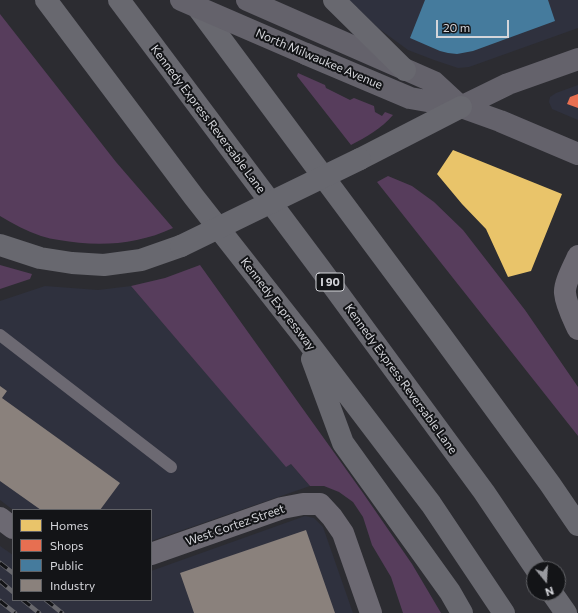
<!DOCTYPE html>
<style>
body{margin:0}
#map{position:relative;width:578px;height:613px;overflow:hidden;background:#2c2c31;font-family:Commissioner,sans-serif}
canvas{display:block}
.legend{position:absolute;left:12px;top:509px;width:140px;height:92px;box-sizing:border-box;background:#131417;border:1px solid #606165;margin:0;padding:5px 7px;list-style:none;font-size:12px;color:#d4d5da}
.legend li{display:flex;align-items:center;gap:8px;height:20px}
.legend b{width:20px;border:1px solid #606165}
.north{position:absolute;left:526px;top:561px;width:40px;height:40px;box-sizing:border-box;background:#131417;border:1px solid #606165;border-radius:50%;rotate:162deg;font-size:11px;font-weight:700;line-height:16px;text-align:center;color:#d4d5da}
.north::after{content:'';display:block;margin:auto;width:14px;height:18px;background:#999a9f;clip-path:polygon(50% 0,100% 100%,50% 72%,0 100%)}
.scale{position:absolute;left:436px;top:20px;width:73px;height:18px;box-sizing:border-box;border:2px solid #d4d5da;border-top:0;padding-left:5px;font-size:12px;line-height:14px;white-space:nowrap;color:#d4d5da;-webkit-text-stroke:3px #131417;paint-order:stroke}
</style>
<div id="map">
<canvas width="578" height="613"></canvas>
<ul class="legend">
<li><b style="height:11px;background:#e9c46a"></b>Homes</li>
<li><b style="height:11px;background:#e76f51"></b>Shops</li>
<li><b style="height:11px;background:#457b9d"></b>Public</li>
<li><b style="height:11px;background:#8a817c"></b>Industry</li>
</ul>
<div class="north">N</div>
<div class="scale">20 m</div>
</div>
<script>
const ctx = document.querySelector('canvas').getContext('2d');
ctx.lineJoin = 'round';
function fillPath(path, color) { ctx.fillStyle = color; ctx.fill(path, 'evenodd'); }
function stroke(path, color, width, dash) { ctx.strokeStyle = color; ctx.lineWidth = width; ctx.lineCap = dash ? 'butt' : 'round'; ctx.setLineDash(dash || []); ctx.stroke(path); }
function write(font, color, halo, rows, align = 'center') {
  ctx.font = font + ' Commissioner,sans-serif'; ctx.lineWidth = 4; ctx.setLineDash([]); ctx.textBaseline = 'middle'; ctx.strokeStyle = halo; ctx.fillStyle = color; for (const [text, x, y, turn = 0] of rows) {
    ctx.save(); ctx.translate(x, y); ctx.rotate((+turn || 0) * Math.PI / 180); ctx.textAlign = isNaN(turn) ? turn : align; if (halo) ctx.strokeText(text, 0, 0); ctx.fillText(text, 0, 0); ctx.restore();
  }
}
fillPath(new Path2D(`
 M349,0H578V28L469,67L458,68L434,60L408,50L378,28Z
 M578,85V120L552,109L549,102L550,97L556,93Z
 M45,286L98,290L131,286L286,466L291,464L310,486L151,541V510H13L0,500V301Z
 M305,516L314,518L323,527L353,613H0V546L13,555V600H151V571Z`), '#2f313e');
fillPath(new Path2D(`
 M0,14L116,162L173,228C137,245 97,247 59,240C53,239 47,238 41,236C27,231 13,224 0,216Z
 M298,73L325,85L326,88L350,100L354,98L374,106L375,112L382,116L385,112L393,115C381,129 366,137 351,145L297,76Z
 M388,176L412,186L434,202L463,230L525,310L578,387V436L377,182Z
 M0,265L32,274L30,279L0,289Z
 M200,265L363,493L412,564L441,613H403L391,577L372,545L363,517L353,502L339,492L324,486H310L291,464L286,467L131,286L165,278Z`), '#573d5c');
fillPath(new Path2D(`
 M453,150L562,194L531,271L508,277L486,229L462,204L437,174Z`), '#e9c46a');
fillPath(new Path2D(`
 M578,94V108L567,104L570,97Z`), '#e76f51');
fillPath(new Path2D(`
 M425,0H548L555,21L473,51L457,54L448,53L440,51L410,38Z`), '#457b9d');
fillPath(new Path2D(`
 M0,386L7,391L2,398L120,483L100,510H41L0,481Z
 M306,530L335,613H194L180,573Z`), '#8a817c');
stroke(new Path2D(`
 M0,335L171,467`), '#6c6972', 12);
stroke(new Path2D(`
 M578,256C574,266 564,283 565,293C566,305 573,318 578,329
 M0,518L13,528
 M151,554L282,508L303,504H320L332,517L343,533L371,613`), '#6c6972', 22);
stroke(new Path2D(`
 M247,0L434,82L461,107
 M306,54L410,98L461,107L500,121L578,154
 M461,107L508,84L578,59`), '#64626b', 22);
stroke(new Path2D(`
 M46,0L194,197L304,337L431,504L504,613
 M119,0L319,267L484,492L536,569
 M192,0L438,331L550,484L578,525
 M334,0L405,70
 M360,159L461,107
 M0,245L40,258L72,263L104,265L141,260L181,246
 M312,359L343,443L450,592L462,613
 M552,593L566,613`), '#68686f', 22);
const rail = new Path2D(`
 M0,563L13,573
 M0,581L13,592
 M23,600L39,613
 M46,600L62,613
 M0,601L15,613`);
stroke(rail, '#68686d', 4.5);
stroke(rail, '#131417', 3, [9]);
stroke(new Path2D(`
 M181,0L306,54`), '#64626b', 22);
stroke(new Path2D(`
 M181,246L360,159`), '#68686f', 22);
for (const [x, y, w] of [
 [330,282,28]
]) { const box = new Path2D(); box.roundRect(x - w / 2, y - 9, w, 18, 3); ctx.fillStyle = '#131417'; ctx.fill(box); stroke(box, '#d4d5da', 1); }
write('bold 11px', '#d4d5da', null, [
 ["I 90",330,282]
]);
write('12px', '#d4d5da', '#131417', [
 ["North Milwaukee Avenue",319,59,23],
 ["Kennedy Express Reversable Lane",208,119,53],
 ["Kennedy Expressway",278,304,52],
 ["Kennedy Express Reversable Lane",401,379,54],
 ["West Cortez Street",235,525,-19]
]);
</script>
